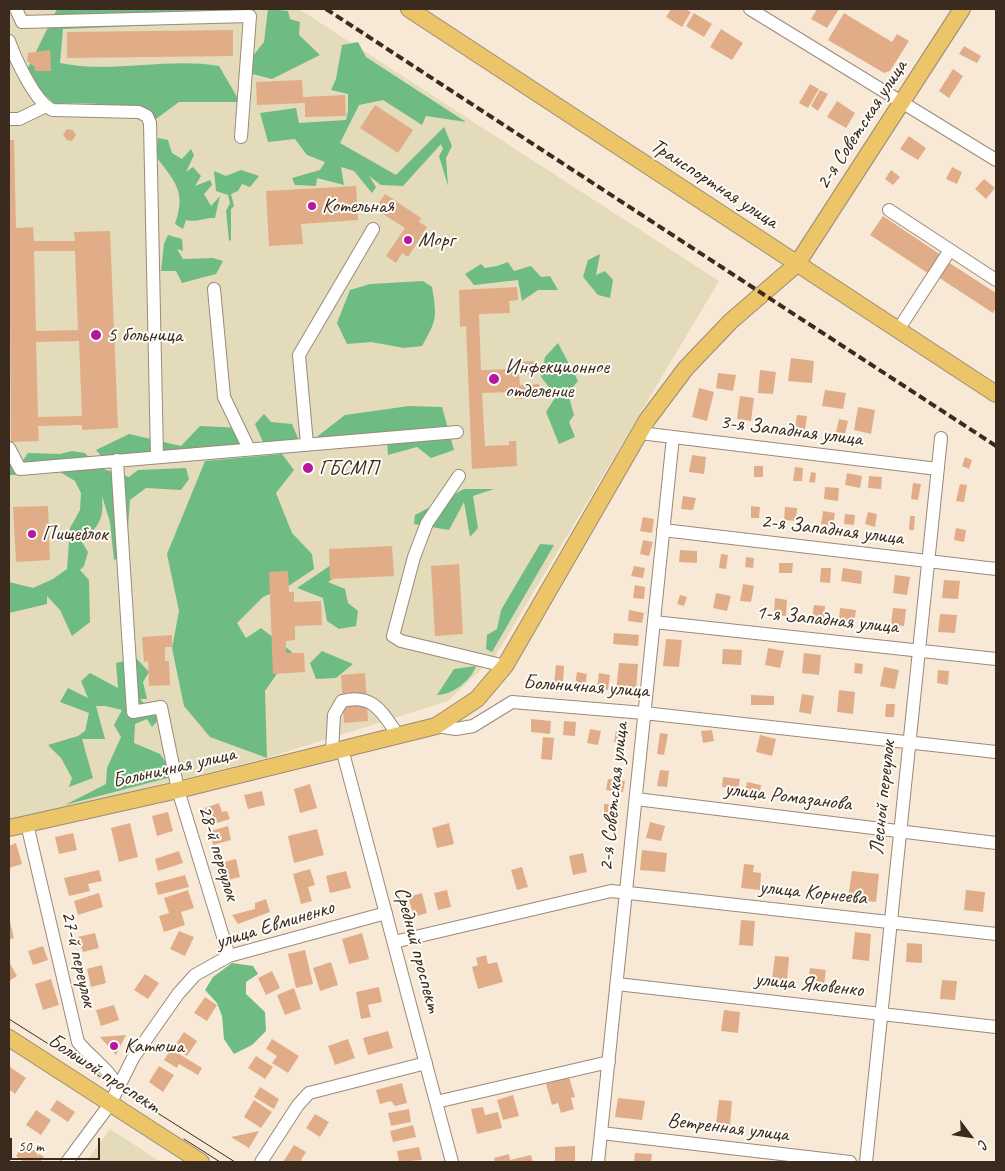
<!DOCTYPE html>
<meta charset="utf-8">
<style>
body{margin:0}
#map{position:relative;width:1005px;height:1171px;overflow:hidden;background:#f8e9d7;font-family:Caveat,sans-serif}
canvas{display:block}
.frame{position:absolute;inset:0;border:10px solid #3b2a1e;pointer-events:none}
.north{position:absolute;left:945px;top:1111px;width:50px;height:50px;-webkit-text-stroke:4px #fdfcf7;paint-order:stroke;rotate:121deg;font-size:14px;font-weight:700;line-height:20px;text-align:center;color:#3b2a1e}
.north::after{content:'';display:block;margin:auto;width:18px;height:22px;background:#3b2a1e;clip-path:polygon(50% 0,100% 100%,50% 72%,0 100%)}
.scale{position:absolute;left:10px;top:1138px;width:90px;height:22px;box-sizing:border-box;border:2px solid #3b2a1e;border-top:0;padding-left:6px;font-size:15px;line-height:18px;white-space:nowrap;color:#3b2a1e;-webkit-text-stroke:4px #fdfcf7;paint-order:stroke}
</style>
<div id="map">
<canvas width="1005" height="1171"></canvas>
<div class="frame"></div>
<div class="north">С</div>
<div class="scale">50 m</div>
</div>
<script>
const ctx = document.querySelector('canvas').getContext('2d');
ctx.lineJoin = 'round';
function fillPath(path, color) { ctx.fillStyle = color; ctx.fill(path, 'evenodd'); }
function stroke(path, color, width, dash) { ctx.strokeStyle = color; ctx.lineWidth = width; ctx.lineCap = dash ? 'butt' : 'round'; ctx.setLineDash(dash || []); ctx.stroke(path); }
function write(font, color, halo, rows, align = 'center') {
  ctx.font = font + ' Caveat,sans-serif'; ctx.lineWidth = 4; ctx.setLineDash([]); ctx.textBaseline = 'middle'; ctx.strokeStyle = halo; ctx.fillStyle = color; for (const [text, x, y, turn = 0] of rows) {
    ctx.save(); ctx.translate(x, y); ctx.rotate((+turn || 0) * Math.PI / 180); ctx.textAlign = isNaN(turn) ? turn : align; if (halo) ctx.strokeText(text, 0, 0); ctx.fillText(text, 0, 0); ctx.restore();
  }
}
fillPath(new Path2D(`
 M17,9H299L719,281L496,655L448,701L267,758L9,822V16Z
 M110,1129L161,1162H86Z`), '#e4dbba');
fillPath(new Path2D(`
 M57,9H225L182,24L63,29L60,63C112,74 167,57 219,66L240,102H179L156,119C121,103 93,102 55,104L24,76Z
 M268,9L288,11L290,19L300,22L299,35L320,55L272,79L241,71L264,42Z
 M358,42L366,57L466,122L426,116L422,125L383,100L359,105L340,143L396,175L444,127L452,146L446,158L448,186L439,156L443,149L441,144L403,186L381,185L369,176L376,187L372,193L354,171L341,167L344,185L317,178L316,186L295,185L292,178L320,170L325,162L307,155L295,139L268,142L260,113L296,108L299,123L346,120L348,111V94L331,90L336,79L342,45Z
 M158,138L168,140L172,153L182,159L191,149L194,155L186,172L193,167L201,176L195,186L210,180L212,185L204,194L211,206L220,196L215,218C204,217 197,223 186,220L183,229L175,224C187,190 174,181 154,154Z
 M241,170L259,176L250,187L242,184L238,191L231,194L234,206L231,209V240L229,241L226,211L230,203L228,195L216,191L214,171L226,176Z
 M168,235L182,239L183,251L177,249L183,259L213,258L223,261L216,274L182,283L176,271H161L164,244Z
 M600,254L596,275L605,271L613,280L610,298L598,295L583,277L588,260Z
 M508,262L514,271L531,266L541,277L550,276L558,290H538L522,301L518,280L474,285L465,274L481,264L485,268L497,266Z
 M423,281L432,287C437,317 437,320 422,346L404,348L371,342L347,344L337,323L350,290L370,284Z
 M558,343L578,381L568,393L574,415L569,422L575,437L559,444L546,412L556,396L541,377L545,357Z
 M409,406L442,407L454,450L431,458L417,447L388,455L387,440L314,439L345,415Z
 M264,414L271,422L292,424L300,443L263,442L255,424Z
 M200,426L243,428L247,445L107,463L96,450L129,434L181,446Z
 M72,451L85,453L97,467L129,477L138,470L186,468L189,479L181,490L146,488L130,500L128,527L129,553L114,560L110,522L102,496C104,519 99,526 82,542L88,552L84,566L80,570L89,580L90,622L72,636L60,610L47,596V604L9,613V582L33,588L53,579L67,569L70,528L80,510L81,493L75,481L55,469L42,468L27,475H9V459L22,462L28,453L60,454Z
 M282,454L294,470L276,493L292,533L312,554L314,569L290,585L263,597L237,623L246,638L261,628L292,652L265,691L267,758L210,737L184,706L172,648L179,611L167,554L205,461Z
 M464,489H494L473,496L478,528L470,537L464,502L449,530L414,524L415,515Z
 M540,544L554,545L492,652L486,649L487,635L497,629L501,610Z
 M331,565L341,574L328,582L345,589L348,603L358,611L356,626L339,629L327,621L323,598L297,588Z
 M322,651L353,664L336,678L316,679L310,663Z
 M136,658L149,672L143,682L147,699H140L159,719L152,727L147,719L135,724L134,743L160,754L175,776L65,805L106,784L107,768L121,737L114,725L122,710L105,706H96L105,739H82L93,778L69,787L72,778L61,758L48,745L78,736L85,731L89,713L60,702L68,688L88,698L81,681L90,673L118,688L116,663Z
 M476,666C471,681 452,695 437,695L454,669Z
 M232,963L253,966L258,974L246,982V994L265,1012L266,1031L252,1045L234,1054L224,1039L222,1016L217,1003L205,990L213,977Z`), '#6ebc84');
fillPath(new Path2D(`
 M671,9H684L691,12L682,27L666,17Z
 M817,9H839L827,28L811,19Z
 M694,13L712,24L704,37L686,26Z
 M844,13L892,42L897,34L909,41L890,71L884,73L828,40Z
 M721,29L743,43L732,60L710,47Z
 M233,30V56L67,58V32Z
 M964,46L981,56L977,63L959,54Z
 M50,50L51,71H35V67L27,61L28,53Z
 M953,69L963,76L949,98L939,91Z
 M302,80L303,97L345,95L346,116L305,117V103L257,105L256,82Z
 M810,84L819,89L808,108L799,103Z
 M820,90L828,94L818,111L811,106Z
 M837,101L855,113L846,128L827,117Z
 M375,105L413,130L398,153L360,128Z
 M67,129L73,130L76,135L72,141L67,140L63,135Z
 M909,136L926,148L918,160L900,149Z
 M9,140H14L16,228L33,227L34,241H75L74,232L110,231L118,428L82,430V425L38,426L39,441L11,442ZM34,251H75L78,330L36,331ZM79,341L82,416L38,417L36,342Z
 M952,167L962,172L957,184L946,179Z
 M891,170L900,177L893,185L885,179Z
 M984,179L995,188L986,199L975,189Z
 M356,186L358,220L301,224L303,244L269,246L266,191Z
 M385,194L421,218L419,222L427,227L408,257L402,253L396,263L386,256L405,228L375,209Z
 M883,216L941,255L929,274L870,235Z
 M948,262L996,293V308L993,313L938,277Z
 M517,287L518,300L509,301L510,313L479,314L481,370L513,369V362L537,361L538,373L519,374L520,385L539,384V397L515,399L514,392L482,393L485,446L509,445V441H516L517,466L472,469L466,326L460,327L459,290Z
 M791,358L814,361L812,383L788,381Z
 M760,370L776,372L773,394L758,393Z
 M718,373L736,375L733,391L716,388Z
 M699,388L714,392L707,421L692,417Z
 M825,390L846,393L843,409L822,406Z
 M740,396L754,398L751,421L737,419Z
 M858,407L875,410L871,434L854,430Z
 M797,415L807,416L805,430L795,428Z
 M839,419L848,421L845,434L836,432Z
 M692,455L706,457L704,474L689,472Z
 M965,457L972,460L969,469L962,466Z
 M754,466H763V477H754Z
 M795,467L803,468L802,481H793Z
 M811,472L816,473L815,483L809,482Z
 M847,473L862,476L860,488L845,485Z
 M869,476L882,477L881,489L868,488Z
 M913,483L921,484L918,500L911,499Z
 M960,484L967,485L964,502L956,501Z
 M825,487L839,488L838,501L824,499Z
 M683,496L696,498L693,510L681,509Z
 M48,506L50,560L16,562L13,507Z
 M751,506L760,507L759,518H751Z
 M785,507L797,508L796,521L784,520Z
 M823,511L835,513L833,526L821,524Z
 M868,512L877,514L875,527L865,524Z
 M845,514L855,515L854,525L844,524Z
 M910,516H915L914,530H909Z
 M643,517L654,519L652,533L640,531Z
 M956,528L966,530L964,542L954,540Z
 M643,540L653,542L649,556L640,554Z
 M392,546L394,576L330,579L329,549Z
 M680,550L697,551V563L679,562Z
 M721,554L728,555L726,569L719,568Z
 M746,557L754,558L753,568L745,567Z
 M779,563H793L792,573H779Z
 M459,564L463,634L435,636L431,566Z
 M634,566L645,568L643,578L631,576Z
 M821,568H831L830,583L820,582Z
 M843,568L862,571L861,584L841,581Z
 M288,571L289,592H294V602L321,601L322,625L295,626V640L286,641V653H304L305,672L273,674L269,572Z
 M895,575L910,577L907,595L893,593Z
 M944,580L960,581L958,599L942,598Z
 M743,584L754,586L751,602L740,601Z
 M635,585L645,587L644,599L633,598Z
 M716,593L731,596L727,611L713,608Z
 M680,595L687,597L684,606L677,604Z
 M775,598L787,600L786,616L774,615Z
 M814,605L825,606L824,620L812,618Z
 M840,608L856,610L854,623L839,621Z
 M893,608L906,609L904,626L891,625Z
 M629,610L644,613L642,623L628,621Z
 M940,614L957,615L955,633L938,632Z
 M614,633L639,635L638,646L613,644Z
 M172,635V647H165V661H169L170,685L149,686L148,661L144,662L142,637Z
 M666,639L682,640L679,667L663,666Z
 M768,648L784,651L780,668L765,665Z
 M723,649L742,650L741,665L722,664Z
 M804,653L821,655L819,675L802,673Z
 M619,663L638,664L636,692L616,690Z
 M855,663L863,664L862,674L854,673Z
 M556,665L564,666L563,684L554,683Z
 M884,667L899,670L895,689L880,686Z
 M938,670L949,671L948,685L937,683Z
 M577,672L587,674L585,687L575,685Z
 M365,673L368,721L344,723L341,675Z
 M599,673L610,675L608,690L597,689Z
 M839,690L855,692L853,714L837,712Z
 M802,694L814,696L811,714L799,712Z
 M751,695L774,696V705H751Z
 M886,704H895L894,717H885Z
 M531,719L551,721L550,734L531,732Z
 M564,721L576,722L575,736L563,735Z
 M590,729L601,731L598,745L587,743Z
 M712,730L714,741L703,743L701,731Z
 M616,731L628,733L626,744L614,742Z
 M660,733L668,734L664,755L657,754Z
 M760,735L776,739L772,756L756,752Z
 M543,737L554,738L552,760L541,759Z
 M660,770L669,771L667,787L657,786Z
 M723,777L740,779L738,789L722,787Z
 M608,779L625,781L623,792L606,790Z
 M747,782L761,785L759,799L744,797Z
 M310,784L317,808L300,813L294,789Z
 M262,791L265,805L248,809L244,795Z
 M219,803L222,812L227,811L230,819L210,825L205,808Z
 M604,804L619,805L618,815L604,814Z
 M168,812L173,831L157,836L152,816Z
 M650,822L665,826L661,841L646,838Z
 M130,823L138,857L119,862L111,828Z
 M449,823L454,844L437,848L432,828Z
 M228,826L231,840L213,845L210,831Z
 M317,829L324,855L294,863L288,836Z
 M73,833L77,850L59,854L55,837Z
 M16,843L22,864L9,868V846Z
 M642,850L667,853L665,872L640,870Z
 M179,851L183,863L158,871L155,859Z
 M583,853L587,872L573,875L569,856Z
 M236,859L240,877L224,881L220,863Z
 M744,864L754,865L753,872L761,873L760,890L741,888Z
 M522,867L528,887L517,890L511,870Z
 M310,869L315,885L308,887L312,901L301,904L293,874Z
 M99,870L102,881L88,884L90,891L69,896L64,878Z
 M346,871L351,888L330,893L326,876Z
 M852,871L879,874L876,902L848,899Z
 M185,875L189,887L158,895L155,883Z
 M188,890L194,908L181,912L185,925L164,932L159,916L169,913L164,898Z
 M447,890L451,907L438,910L434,893Z
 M966,890L985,892L983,912L964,910Z
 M99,893L103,907L78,915L74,901Z
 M422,893L427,913L414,917L408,897Z
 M266,899L270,912L238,924L232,915L255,909V903Z
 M9,918L14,938L9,940Z
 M741,920L755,921L753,946L739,945Z
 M179,931L194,937L185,956L170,949Z
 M855,932L871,934L869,961L852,959Z
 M95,933L99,948L83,952L78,937Z
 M362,933L369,959L349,964L342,939Z
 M907,943L922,944V963L906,962Z
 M43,946L48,960L33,965L28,951Z
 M305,950L313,984L296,988L288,954Z
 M486,955L488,964L497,962L503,982L478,989L472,967L478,965L476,958Z
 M775,956L789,957L787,981L772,979Z
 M9,962L17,976L9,981Z
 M331,962L338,985L320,991L313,968Z
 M102,965L106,983L91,987L87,969Z
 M810,968L826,970L824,985L808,983Z
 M272,971L280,988L266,995L258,978Z
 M145,974L159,983L148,999L134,990Z
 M51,979L59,1005L43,1010L35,984Z
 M942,980L957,981L955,1000L940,999Z
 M379,987L382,1002L368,1005L371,1017L361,1019L356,992Z
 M294,988L301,1009L285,1015L277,995Z
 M205,997L217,1005L207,1021L194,1013Z
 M114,1005L119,1020L101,1026L96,1010Z
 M724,1010L740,1012L738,1033L721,1031Z
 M388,1031L393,1048L368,1055L363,1038Z
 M184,1032L197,1041L187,1056L174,1047Z
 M126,1035L116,1055L100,1037Z
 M272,1039L299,1056L288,1073L272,1063L277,1056L266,1049Z
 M348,1039L355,1058L335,1065L328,1046Z
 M171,1049L202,1068L198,1075L179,1064L177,1068L164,1060Z
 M256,1056L273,1067L265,1079L248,1068Z
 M159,1066L174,1075L163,1092L149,1082Z
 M10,1067L26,1078L15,1094L9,1089Z
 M569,1077L575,1097L571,1098L574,1109L561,1113L558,1103L552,1105L546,1084Z
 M402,1083L407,1103L395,1106L391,1101L380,1104L376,1090Z
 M260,1087L279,1099L274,1109L254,1097Z
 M513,1095L519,1116L503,1120L497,1100Z
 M618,1098L645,1101L642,1120L615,1117Z
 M57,1100L75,1112L68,1122L50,1110Z
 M254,1100L272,1112L261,1128L244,1117Z
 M719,1100L732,1101L730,1125L716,1124Z
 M483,1107L485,1115L498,1112L502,1128L477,1134L471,1109Z
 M409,1109L411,1122L391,1126L388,1113Z
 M36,1110L51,1120L41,1135L26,1125Z
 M315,1114L329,1122L320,1137L306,1128Z
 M413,1125L416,1137L393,1142L390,1131Z
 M259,1131L249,1148L231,1137Z
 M24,1143L44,1157L40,1162H24L16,1156Z
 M294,1145L306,1152L300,1162H283Z
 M575,1146V1162H555V1147Z
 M419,1147L422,1160L399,1162L397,1151Z
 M635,1153L652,1154L651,1162H634Z
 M509,1154L510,1160L531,1155L533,1162H495L494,1158Z`), '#e1ad89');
const minor = new Path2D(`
 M16,9L22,22L250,16L241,137
 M750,9L996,160
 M9,41C15,58 36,104 53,110L139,112L147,116L150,123L157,457
 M9,119H19L44,107
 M889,210L996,280
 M214,289L224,397L249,449
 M898,330L950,250
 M640,433L938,469
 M307,444L299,355L373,229
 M9,448L20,469L457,432
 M117,460L133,712L161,707L178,790L229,956
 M459,476L427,523L414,557L393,636L401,641L505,666
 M663,530L996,569
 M654,622L996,659
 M436,726L456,729L473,726L512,702L644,713L996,752
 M342,749L452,1162
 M332,751L334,715L342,701C374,693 382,713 398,735
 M636,799L996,843
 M27,824L78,1042C91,1058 111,1070 118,1089
 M394,942L611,891L996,934
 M617,984L996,1027
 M436,1102L609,1062
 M601,1133L850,1162
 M67,1162L110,1104L133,1058L178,994L195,975L229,956L386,913
 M261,1162L298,1105L309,1093L426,1063
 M598,1162L673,437
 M866,1162L941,438`);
const major = new Path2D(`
 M409,9L996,394
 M9,828L178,790L436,726L477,699L505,666L647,420L686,368L731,321L797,264L962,9
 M9,1038L201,1162`);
stroke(minor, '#9a8a7a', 14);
stroke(major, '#9a8a7a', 18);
stroke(minor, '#fff', 12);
stroke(major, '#edc569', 16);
stroke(new Path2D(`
 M9,1019L235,1162
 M184,1139L220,1162`), '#3b2a1e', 1);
stroke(new Path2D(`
 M326,9L996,446`), '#3b2a1e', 4, [8, 4]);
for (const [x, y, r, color] of [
 [312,206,5,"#b5179e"],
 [408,240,5,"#b5179e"],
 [96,335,6,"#b5179e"],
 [494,379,6,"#b5179e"],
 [308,468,6,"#b5179e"],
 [32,534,5,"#b5179e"],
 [114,1046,5,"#b5179e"]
]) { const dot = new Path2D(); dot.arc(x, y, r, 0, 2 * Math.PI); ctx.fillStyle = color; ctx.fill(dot); stroke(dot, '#fdfcf7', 2); }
write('21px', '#3b2a1e', '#fdfcf7', [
 ["2-я Советская улица",862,125,-57],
 ["Транспортная улица",714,184,33],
 ["3-я Западная улица",791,431,7],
 ["2-я Западная улица",832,530,7],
 ["1-я Западная улица",827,620,6],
 ["Больничная улица",586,687,4],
 ["Больничная улица",174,768,-13],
 ["2-я Советская улица",614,797,-84],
 ["улица Ромазанова",788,797,7],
 ["Лесной переулок",883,798,-84],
 ["28-й переулок",218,853,73],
 ["улица Корнеева",813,893,6],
 ["улица Евминенко",275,925,-17],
 ["Средний проспект",417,950,75],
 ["27-й переулок",78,959,77],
 ["улица Яковенко",809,985,6],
 ["Большой проспект",104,1074,33],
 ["Ветренная улица",728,1128,7]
]);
write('21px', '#3b2a1e', '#fdfcf7', [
 ["Котельная",322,206],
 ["Морг",418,240],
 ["5 больница",107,335],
 ["Инфекционное",505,367],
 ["отделение",505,391],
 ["ГБСМП",319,468],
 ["Пищеблок",42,534],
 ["Катюша",124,1046]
], 'left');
</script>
